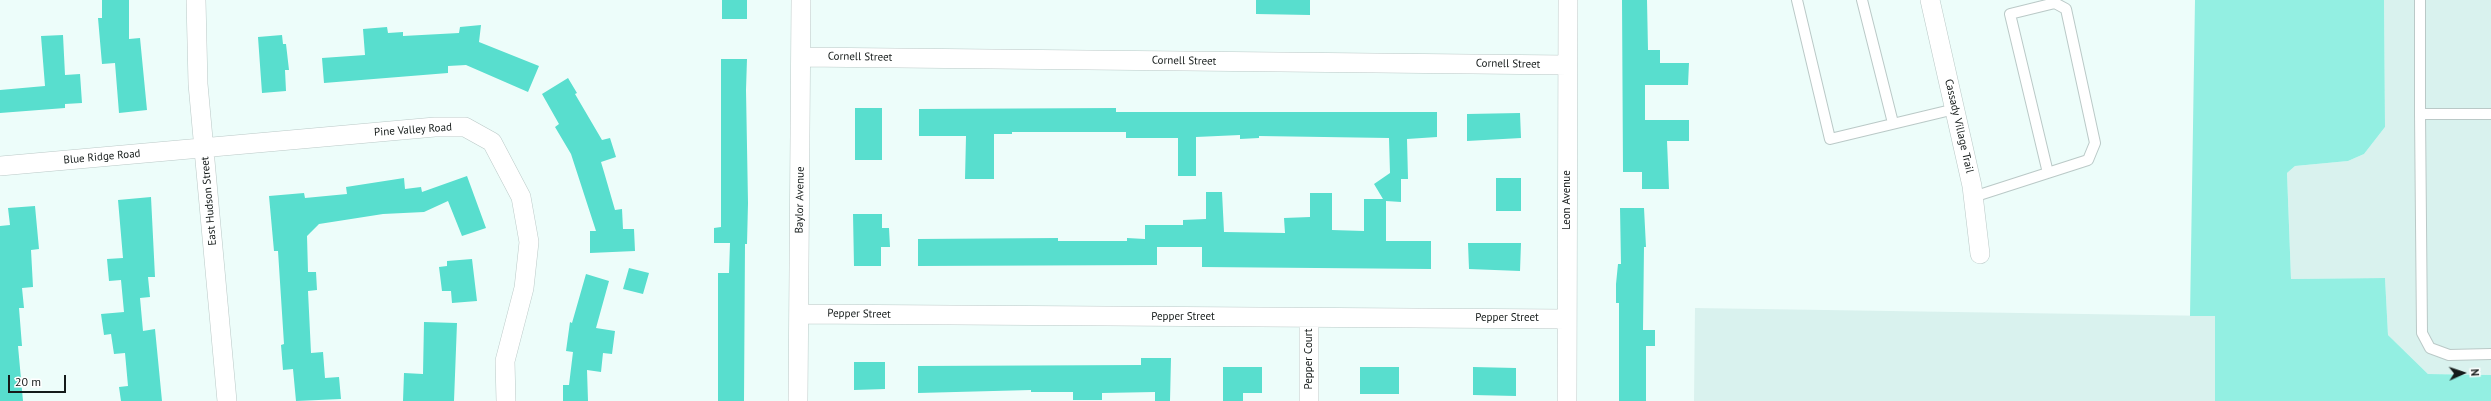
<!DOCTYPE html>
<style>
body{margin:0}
#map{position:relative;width:2491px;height:401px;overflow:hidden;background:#edfdfa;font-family:"PT Sans",sans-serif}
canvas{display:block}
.north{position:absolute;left:2443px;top:353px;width:40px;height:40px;-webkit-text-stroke:3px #fff;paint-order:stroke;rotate:87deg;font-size:11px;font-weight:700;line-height:16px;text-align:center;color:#151b1a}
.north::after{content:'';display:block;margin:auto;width:14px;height:18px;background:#151b1a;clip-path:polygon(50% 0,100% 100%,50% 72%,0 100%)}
.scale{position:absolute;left:8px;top:375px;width:58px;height:18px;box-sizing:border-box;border:2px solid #151b1a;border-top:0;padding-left:5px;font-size:12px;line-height:14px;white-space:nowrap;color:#151b1a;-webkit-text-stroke:3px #fff;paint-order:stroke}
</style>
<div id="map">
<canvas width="2491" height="401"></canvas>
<div class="north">N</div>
<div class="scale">20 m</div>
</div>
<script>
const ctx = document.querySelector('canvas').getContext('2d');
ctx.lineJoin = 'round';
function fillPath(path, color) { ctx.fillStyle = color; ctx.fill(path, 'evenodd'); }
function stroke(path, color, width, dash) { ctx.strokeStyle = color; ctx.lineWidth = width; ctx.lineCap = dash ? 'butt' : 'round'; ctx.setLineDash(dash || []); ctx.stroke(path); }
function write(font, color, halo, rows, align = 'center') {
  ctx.font = font + ' "PT Sans",sans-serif'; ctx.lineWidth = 3; ctx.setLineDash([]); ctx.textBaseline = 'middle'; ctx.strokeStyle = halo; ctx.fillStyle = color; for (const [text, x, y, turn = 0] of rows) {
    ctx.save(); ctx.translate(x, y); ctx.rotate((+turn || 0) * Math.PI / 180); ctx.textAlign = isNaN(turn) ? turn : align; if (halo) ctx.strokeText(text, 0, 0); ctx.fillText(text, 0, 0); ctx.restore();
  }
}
fillPath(new Path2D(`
 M2384,0H2491V375L2428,374L2388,335L2385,278L2291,279L2287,173L2295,166L2348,161L2364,154L2385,127Z
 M1695,308L2215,316V401H1694Z`), '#d9f2ee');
fillPath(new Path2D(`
 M2195,0H2384L2385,127L2364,154L2348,161L2295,166L2287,173L2291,279L2385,278L2388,335L2428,374L2491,375V401H2215V316H2190Z`), '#93efe2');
fillPath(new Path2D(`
 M102,0H129V39L140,38L147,110L119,113L115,63L102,64L98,18H102Z
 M722,0H747V19H722Z
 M1256,0H1310V15L1256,14Z
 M1622,0H1647L1648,50H1660V63H1689L1688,85H1645V120H1689V141H1667L1669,189H1642V172H1623Z
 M481,25L479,42L539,66L528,92L466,65L448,66V73L324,83L322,58L365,55L363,29L387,27L388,33L403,32V36L459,33L460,27Z
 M63,35L65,75L80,74L82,103L65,104V108L0,113V90L45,86L41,36Z
 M282,35L283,44H286L289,70H285L286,91L262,93L258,37Z
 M721,59H747L746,90L748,203L747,244H745L744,401H718V273H729L730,243H714V228L721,227Z
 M568,78L577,93L575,94L602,140L610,138L616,157L601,162L604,172L615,210L622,209L623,229H634L635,251L590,253V231H596L571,154L555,127L559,124L542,94Z
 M855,108H882V160H855Z
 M1116,108V112H1437V137L1407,139L1408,179H1401V202L1386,201V241H1431V269L1202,267V247H1157V265L918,266V239L1058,238V241H1127V238L1145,239V225H1183V220L1206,219V192H1222L1224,232L1285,233L1284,218L1310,217V193H1332V230L1364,231V199H1383L1374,184L1390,173L1389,138L1259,136V138L1240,139V135L1196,137V176H1178V138H1126V132H1012V134H994V179H965L966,136H919V109Z
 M1520,113L1521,138L1467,141V114Z
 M467,176L486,228L462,236L448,201L424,212L383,214L319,224L307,236L308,272H316L317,290L308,291L311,353L323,352L325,378L339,377L341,399L296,401L293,369L283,370L281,345L284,344L278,251H274L269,196L304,193L305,198L347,194L346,187L404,178L405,189L421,187L422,192Z
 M1496,178H1521V211H1496Z
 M151,197L155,277H148L150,297L140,298L143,331L155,329L162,401H121L119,387L128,386L125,353L114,354L111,334L104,335L101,314L124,312L121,280L109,281L107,259L123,258L118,200Z
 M35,206L39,249L31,250L33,287L22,288L24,308H19L22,346H18L23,401H0V226L10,225L8,208Z
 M1620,208H1644L1646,247H1644L1643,330H1655V346H1646V401H1619V303H1616V284L1618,264H1621Z
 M853,214H882V228H889L890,247H881V266H854Z
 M1468,243H1521L1520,271L1469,269Z
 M472,259L477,301L452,303L451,291H442L439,267L447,266V261Z
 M629,268L649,273L643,294L623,289Z
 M586,274L609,281L596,328L615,331L612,354L603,353L601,372L587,370L588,401H563V385H569L573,352L566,351L570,322L572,323Z
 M424,322L457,323L454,401H403L404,373L423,374Z
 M1141,358H1171L1170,401H1155V392L1102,393V400H1073V392H1031V390L918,393V366L1141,365Z
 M854,362H885V389L854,390Z
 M1223,367H1262V393H1243V401H1223Z
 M1360,367H1399V394H1360Z
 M1473,367L1516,368V396L1473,395Z`), '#58dece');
const service = new Path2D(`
 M1797,0L1830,139L1955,109
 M1862,0L1893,123
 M2420,0V114
 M2491,114H2420L2422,333L2430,348L2449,355L2491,354
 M1973,197L2088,160L2095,143L2066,9L2055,3L2010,14L2048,173`);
const minor = new Path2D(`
 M196,0L198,84L227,401
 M1930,0L1972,186L1980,254
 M801,57L1567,65
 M0,166L435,127H465L492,142L521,197L529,242L524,288L505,361L506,401
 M799,314L1567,319
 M1309,318V401
 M798,401L801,0
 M1567,401L1568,0`);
stroke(service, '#bac9c7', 12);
stroke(minor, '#bac9c7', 20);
stroke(service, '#fff', 10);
stroke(minor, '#fff', 19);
write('11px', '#151b1a', '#fff', [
 ["Cornell Street",860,57,1],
 ["Cornell Street",1184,61,1],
 ["Cornell Street",1508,64,1],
 ["Cassady Village Trail",1959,126,77],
 ["Pine Valley Road",413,130,-4],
 ["Blue Ridge Road",102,157,-5],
 ["Baylor Avenue",800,200,-89],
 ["Leon Avenue",1567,200,-90],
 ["East Hudson Street",209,201,-95],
 ["Pepper Street",859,314,1],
 ["Pepper Street",1183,317],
 ["Pepper Street",1507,318],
 ["Pepper Court",1309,359,-90]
]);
</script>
